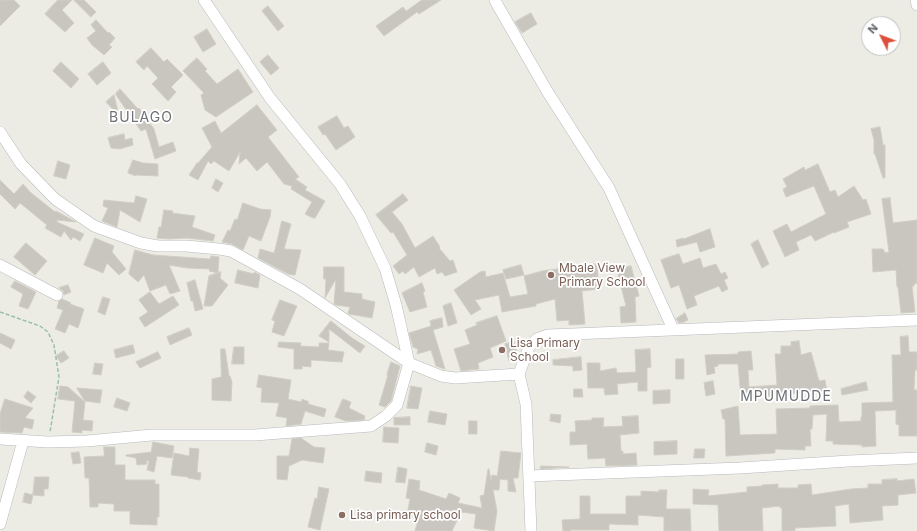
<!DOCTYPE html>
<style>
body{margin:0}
#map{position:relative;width:917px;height:531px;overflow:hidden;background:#edece4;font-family:Inter,sans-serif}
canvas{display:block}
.north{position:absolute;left:861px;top:16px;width:40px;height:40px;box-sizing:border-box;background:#fff;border:1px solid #bebfc1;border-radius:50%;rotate:312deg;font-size:11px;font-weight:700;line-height:16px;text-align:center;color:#5c5f63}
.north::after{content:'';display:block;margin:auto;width:14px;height:18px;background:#dc503b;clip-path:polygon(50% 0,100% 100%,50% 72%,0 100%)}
</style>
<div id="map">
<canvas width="917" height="531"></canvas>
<div class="north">N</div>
</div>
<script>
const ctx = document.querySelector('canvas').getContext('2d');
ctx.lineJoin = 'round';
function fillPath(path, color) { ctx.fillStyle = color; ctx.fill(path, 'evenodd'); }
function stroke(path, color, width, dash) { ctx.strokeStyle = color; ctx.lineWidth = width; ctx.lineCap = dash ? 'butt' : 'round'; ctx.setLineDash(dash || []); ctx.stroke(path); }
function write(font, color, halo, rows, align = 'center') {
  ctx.font = font + ' Inter,sans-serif'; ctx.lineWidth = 3.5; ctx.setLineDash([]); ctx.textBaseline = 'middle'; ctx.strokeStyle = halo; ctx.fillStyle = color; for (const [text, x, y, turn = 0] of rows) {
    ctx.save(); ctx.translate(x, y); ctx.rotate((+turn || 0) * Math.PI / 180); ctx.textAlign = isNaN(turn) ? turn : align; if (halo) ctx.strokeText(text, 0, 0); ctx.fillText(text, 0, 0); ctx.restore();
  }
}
const building = new Path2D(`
 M0,0H14L20,6L0,26Z
 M58,0H72L62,10L74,23L65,32L45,14Z
 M74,0H84L96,12L91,17Z
 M422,0H441L419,14L417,12L384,36L376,26L403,7L406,11Z
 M268,6L284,26L278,31L262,11Z
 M531,13L537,24L522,33L515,22Z
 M96,20L108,33L109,32L115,38L109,45L112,47L104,55L92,45L87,38L96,31L91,25Z
 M207,29L216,44L203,52L194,37Z
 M151,48L164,62L167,59L183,75L171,87L176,92L168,101L152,84L158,78L147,66L144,70L136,62Z
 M268,55L279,68L271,75L260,62Z
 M197,58L207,69L205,71L217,84L238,69L253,92L216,117L205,110L201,95L204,93L183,71Z
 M61,62L79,79L71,88L53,71Z
 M103,62L111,73L97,85L88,74Z
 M120,89L138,109L139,108L154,129L159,147L173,142L176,151L155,159L146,129L141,131L116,95V93Z
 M114,95L119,116L106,102Z
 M257,105L277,130L268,137L299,177L295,179L307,187L305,190L325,201L315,218H313L305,214L312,202L291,189L292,186L284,184L267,162L257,171L246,158L239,164L240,152L229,171L214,161L211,164L208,161L198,180L189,175L197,163H198L212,147L202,128L215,121L221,133Z
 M337,116L344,128L348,126L355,137L336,150L325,134L323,135L318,127Z
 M880,127L883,145H885V178H883L875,154H874V140L871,129Z
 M124,134L125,140L132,138L133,145L120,149L111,148L108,138Z
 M133,160L143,163L158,164V176L136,175V176L128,173Z
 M58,161L70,165L66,179L54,176Z
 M818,164L830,192L835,190L838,197L854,186L863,200L866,199L871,214L847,222L849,227L834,233V232L815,241L811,235L796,242L799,250L785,257L773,231L787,224L791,232L826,214L814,186L786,197L783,189L787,187L783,179L804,167L805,170Z
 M216,179L223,183L218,192L212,188Z
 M0,180L14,194L23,184L30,192L55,212L56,211L76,222L57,220V222L84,234L80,241L73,237L71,240L64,231L61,237L45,228L47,225L20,203L15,209L0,194Z
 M403,194L408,200L392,212L402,224L415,248L433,236L440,247L439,248L450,261L453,260L457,272L445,276L442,272L437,274L435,268L419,277L414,267L405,274L403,271L399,274L393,266L407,255L393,232L391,233L376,215Z
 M136,196L147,199L140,222L120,210L117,227L102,221L108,208L103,206L104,200L134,203Z
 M890,198L893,223L917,220V283L914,284V286H912L915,312L901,313L898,287H897L896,270L873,272L872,249H883L885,253L889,252L882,199Z
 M243,203L260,209L271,210L270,217L261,241L249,236L243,250L232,244L222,242L228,230L230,231L235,219L237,220Z
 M164,210L173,211L172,213L195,216L192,227L215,235L213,241L187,238L169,239L157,238L159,227H161Z
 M282,221L291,224L284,249L301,250L295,275L288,274L258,258L260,249L274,253Z
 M710,229L715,247L700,252L697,242L677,247L676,240L683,238V239Z
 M95,238L114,246L112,252L126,269L119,275L107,263L103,273L84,265Z
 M758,240L769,264L762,268L751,244Z
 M26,243L47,261L35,275L14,257Z
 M135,250L153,255L210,259L211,256L219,257L218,273L209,271L210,269L187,268L169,265L180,291L170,294L166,285L150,291L144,275L138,282L129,274Z
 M679,254L683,264L700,258L703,268L716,264L721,274L725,272L728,278L724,280L728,289L722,292L719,286L694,296L697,305L687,309L679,285L671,288L661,260Z
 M597,264L599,289L582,291L585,324L569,325V320L557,321L555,299L536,304V306L502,312L499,295L475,300L481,309L471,315L454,290L480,272L485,271L486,277L503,273L510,297L528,294L524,276L542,271Z
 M521,265L524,275L506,279L503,270Z
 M631,266L639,296L635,297L636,322L621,323L620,307L626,306L617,270Z
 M324,267H344V292L362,294V299L375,302L372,318L349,314L348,313L350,307L336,305L334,304L336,279L325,298L326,279H324Z
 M238,270L254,274V272L260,275L258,288L235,283Z
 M221,272L220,278L228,285L212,306H204L209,276Z
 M195,280L203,309L195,311L193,301H191L187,283Z
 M15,281L36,292L28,309L19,306L23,294L11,287Z
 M422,283L425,291L423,292L427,307L410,312L402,293Z
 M68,285L71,292L64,295L63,291L59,288Z
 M150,292L159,304L173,296L179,305L145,327L139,318L148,312L139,300Z
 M103,297L110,299L105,315L98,312Z
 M62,299L71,303L70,304L84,309L78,328L69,324L65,333L55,329L63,310L57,308L59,301Z
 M280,300L297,306L284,336L272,332L275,321L272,320Z
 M451,303L457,323L448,326L443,306Z
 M685,313L688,320L684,322L679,323L676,319Z
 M497,316L506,341L490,348L493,357L478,363L479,369L461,371L454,349L470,344L465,330L477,325L476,323Z
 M442,318L443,327L433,330L445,369L436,366L431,350L417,354L418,349L413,347L409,333L431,326L430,321Z
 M331,321L352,338L365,346L360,353L329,329V342L319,336Z
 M189,328L192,335L170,345L167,337Z
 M0,333L15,340L11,349L0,343Z
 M908,336L909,352H917V370H915L914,390H917V436H899V425L896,424V410L875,411L876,446L862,447V445L833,444V441H826L827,414L813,415L812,429H810L811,446H805V450L775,449V453L726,456L725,419H723L721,410L738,406L740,435L777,434L776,409L810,408V406L838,405L839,422L861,421V417H862V403L893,402L892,355H901L900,337Z
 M799,341L801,355L811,352L819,381L825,380L827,391L772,395V396L741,398L738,364H718V366L714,367L715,373L707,375L705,355L738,354V352L751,351L753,370H748L749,387L777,385L775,354H781V346H791V342Z
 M279,342L301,343L300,346L319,347V343H329L328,350L344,352L342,362L311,360V367L302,366V369H294V349L278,347Z
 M514,342L518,356L517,359L509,361L505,344Z
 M133,345L135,353L116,358L114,350Z
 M234,347H244V364H232Z
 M221,349H225L229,376H230L232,382L231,401L212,400V379L221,377Z
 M650,349L651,367L647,368V391H638V382L617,384L618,394L605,395L604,388H588L587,363H600V371L616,368L617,373L636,372L635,350Z
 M64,351L69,358L61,363L56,356Z
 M158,352L161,358L140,368L136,362Z
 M581,357L582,370L573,371V366L553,365V360Z
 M676,359H684V379H676Z
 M391,362L400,366L391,401L385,407L379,405L388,375H387Z
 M95,363L103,364L101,375L93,374Z
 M259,375L291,380L288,399L301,402L302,399L309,402L308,404L326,409L324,417L305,411L301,424L286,426L287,418L276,416L279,403L261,402L262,388L257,387Z
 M713,381L715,394L706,396L704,383Z
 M866,382L868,390L842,395L841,389Z
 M60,386L68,387L85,402L83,420L93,421L92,431L82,430V433L72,432L75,401L58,399Z
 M411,386L422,388L418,409L407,408Z
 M77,388L102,390L100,403L85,401Z
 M574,389H582L583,397H574Z
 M670,390V403L653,404V391Z
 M28,391L36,397L31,403L24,397Z
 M117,398L130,403L127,411L114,407Z
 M5,399L33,408L25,418L34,420L32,429L24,427L22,433L0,432V414Z
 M343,399L351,402L349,408L365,416L364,420L346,421L335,417Z
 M430,411L447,414L445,425L428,422Z
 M551,414L561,415L560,423L550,421Z
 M638,416L639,433L620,435L621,451H623V454L636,453L637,465L606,466L605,458L588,459L587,444L570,445V432H576L575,421L592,420V418H604L603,427L623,426L622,417Z
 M410,417V425H394V418Z
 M469,421H477V434H469Z
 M384,427L399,428L398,443L383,442Z
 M301,438L314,447L325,448L323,463L302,460L289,466L287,480L277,479V456H289L292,439Z
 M677,441V454L654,455V442Z
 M153,442L174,446L172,458L157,456L154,472L147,470L149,461H146L147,464L137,465L136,458L126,456V455L151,452Z
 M427,443L438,446L436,455L425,452Z
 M104,447H115V465H125V480H155V484H159V517H157V525L130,524V511H114V504L98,503V507H90L89,478H85L84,457L104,456Z
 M190,448L199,449L197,472L201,473L200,480L188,478V477L171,475L174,453L189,456Z
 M695,449H705L704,458H694Z
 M501,451L521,453L518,478H513L516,492L508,491V480L500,479L499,490H493L497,511L494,531L474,528L476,514L461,512L452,531H415L419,517L407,515L410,499L406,498L409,479L420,481L419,490L446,499L449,493L460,498L458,503L482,508L480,496L484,495L488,469H489L491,481L492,475L497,476Z
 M79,452L81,463L73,464L71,453Z
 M541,466L569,467L541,469Z
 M398,467L407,469L405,483L396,482Z
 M366,471L382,473L381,483L365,481Z
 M35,477H49L48,489H44V496L33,495Z
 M897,479V481L914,479L916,493L898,495V505L882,506L883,520L850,523L849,504L835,506L836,526L795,528V531H782V508H780V506L762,508L763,531H719L718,505L693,504V489L709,490L708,496L747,492V487L762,486V485L778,484V488H798V485L811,484L812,495L851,489L868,488V484H882V480Z
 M319,487L329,489L320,530L308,527L315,498L317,499Z
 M659,490H667L666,509H690L691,531H664V517L638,515V525L609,524V530H570L571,531H563L562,520L580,519V496H590V514H626V496H641V491L659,492Z
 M25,493L33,495L31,504L23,502Z`);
fillPath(building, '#c9c6c0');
stroke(building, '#d1cec3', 1);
const minor = new Path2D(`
 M495,0L498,6L547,91L609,188L673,329
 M916,0L917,5
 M0,132L21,164L55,199L94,226L141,243L158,246H186L219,249L231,251L300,289L409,363L441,376L455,378L519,374
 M0,265L57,295
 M0,439L48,442L87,441L152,435H255L371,426L386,416L397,405L409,363L396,305L385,268L360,216L340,184L270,98L204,0
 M529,476L740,468L849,461L917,458
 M0,524L23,441
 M531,531L526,404L519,374L529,347L537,339L548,335L917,320`);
stroke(minor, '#b6b9bd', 12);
stroke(new Path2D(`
 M0,312L40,326L48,332L54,345L59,377L50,432`), '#9ac1a7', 1.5, [4, 2]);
stroke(minor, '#fff', 11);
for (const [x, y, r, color] of [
 [551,275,4,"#8d6e63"],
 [502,350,4,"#8d6e63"],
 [342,515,4,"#8d6e63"]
]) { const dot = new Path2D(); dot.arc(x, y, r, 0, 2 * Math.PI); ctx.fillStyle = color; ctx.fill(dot); stroke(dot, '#fff', 1.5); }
write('12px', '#785e54', '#fff', [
 ["Mbale View",559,268],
 ["Primary School",559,282],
 ["Lisa Primary",510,343],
 ["School",510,357],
 ["Lisa primary school",350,515]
], 'left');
ctx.letterSpacing = '1px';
write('14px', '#6d7175', '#fff', [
 ["BULAGO",141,118],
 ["MPUMUDDE",786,397]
]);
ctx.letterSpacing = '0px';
</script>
